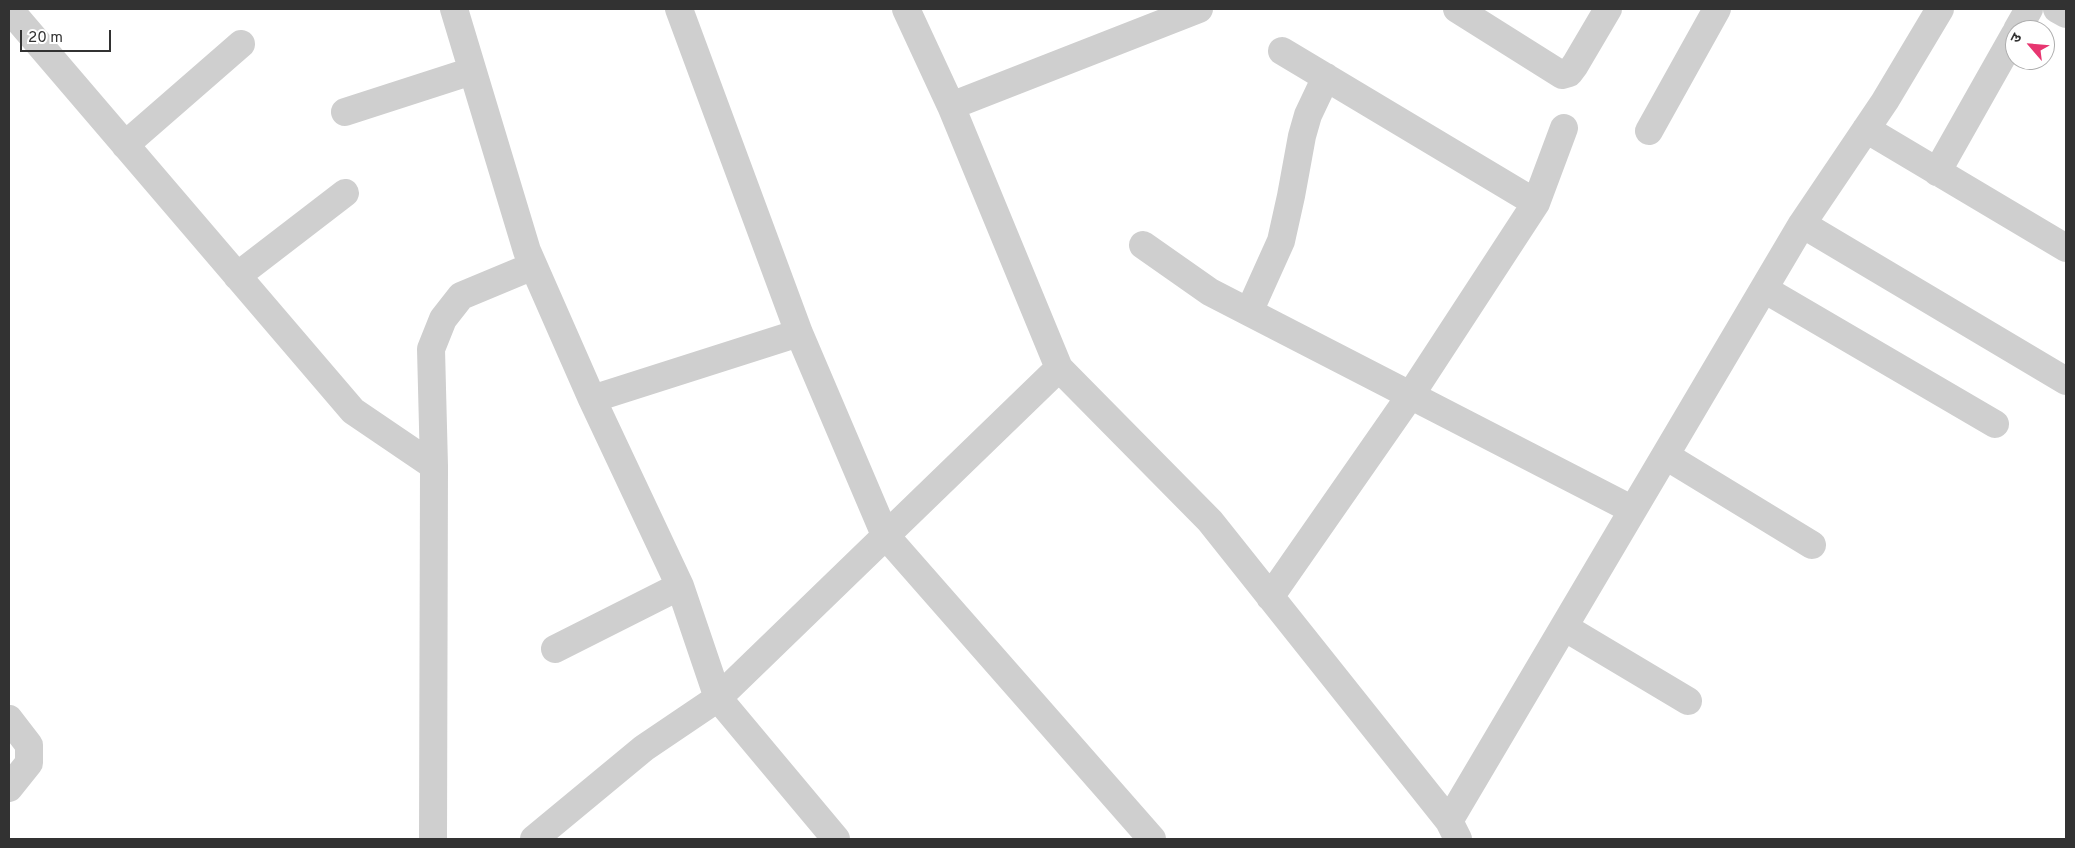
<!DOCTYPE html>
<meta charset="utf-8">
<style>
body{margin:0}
#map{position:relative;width:2075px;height:848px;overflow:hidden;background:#fff;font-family:Overpass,"Noto Sans Devanagari",sans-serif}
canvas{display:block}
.frame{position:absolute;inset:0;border:10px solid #323232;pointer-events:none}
.north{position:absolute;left:2005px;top:20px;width:50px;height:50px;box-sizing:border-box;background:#fff;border:1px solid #adadad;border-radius:50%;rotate:297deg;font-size:14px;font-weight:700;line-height:20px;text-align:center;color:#323232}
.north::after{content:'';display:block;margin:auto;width:18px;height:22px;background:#e73670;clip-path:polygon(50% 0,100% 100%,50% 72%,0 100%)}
.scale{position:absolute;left:20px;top:30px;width:91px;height:22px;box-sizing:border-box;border:2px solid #323232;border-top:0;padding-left:6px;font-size:15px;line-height:18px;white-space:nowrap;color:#323232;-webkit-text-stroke:4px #fff;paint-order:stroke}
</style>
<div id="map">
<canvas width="2075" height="848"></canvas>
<div class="frame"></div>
<div class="north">उ</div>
<div class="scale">20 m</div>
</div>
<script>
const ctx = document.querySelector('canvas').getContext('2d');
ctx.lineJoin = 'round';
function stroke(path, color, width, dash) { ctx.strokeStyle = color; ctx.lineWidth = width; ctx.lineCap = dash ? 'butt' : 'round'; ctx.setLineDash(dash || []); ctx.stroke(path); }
stroke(new Path2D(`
 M9,9L353,411L434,466L433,839
 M454,9L527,251L592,399L680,586L718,698L836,839
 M679,9L799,333L885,535L1152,839
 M906,9L951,106
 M1457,9L1562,75L1569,73L1575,65L1608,9
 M1940,9L1885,101L1802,224L2066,381
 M2057,9L2066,14
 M2017,30L2029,9
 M1282,51L1536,203
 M345,112L472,71
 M1866,129L2066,248
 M1649,131L1717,9
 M125,145L241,44
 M1937,172L2015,34
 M1143,245L1210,292L1633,510
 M237,276L345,193
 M1764,289L1995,424
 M1249,312L1281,241L1291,196L1302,136L1308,115L1326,77
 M1059,368L951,106L1199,9
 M592,399L799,333
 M1666,456L1812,545
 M434,466L431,349L443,319L461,296L533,266
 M1270,597L1410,396L1536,203L1564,128
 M1564,627L1688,701
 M555,649L680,586
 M9,719L29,745V763L9,788
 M1449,821L1802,224
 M534,839L644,748L718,698L1059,368L1210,521L1449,821L1458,839`), '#cfcfcf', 28);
</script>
